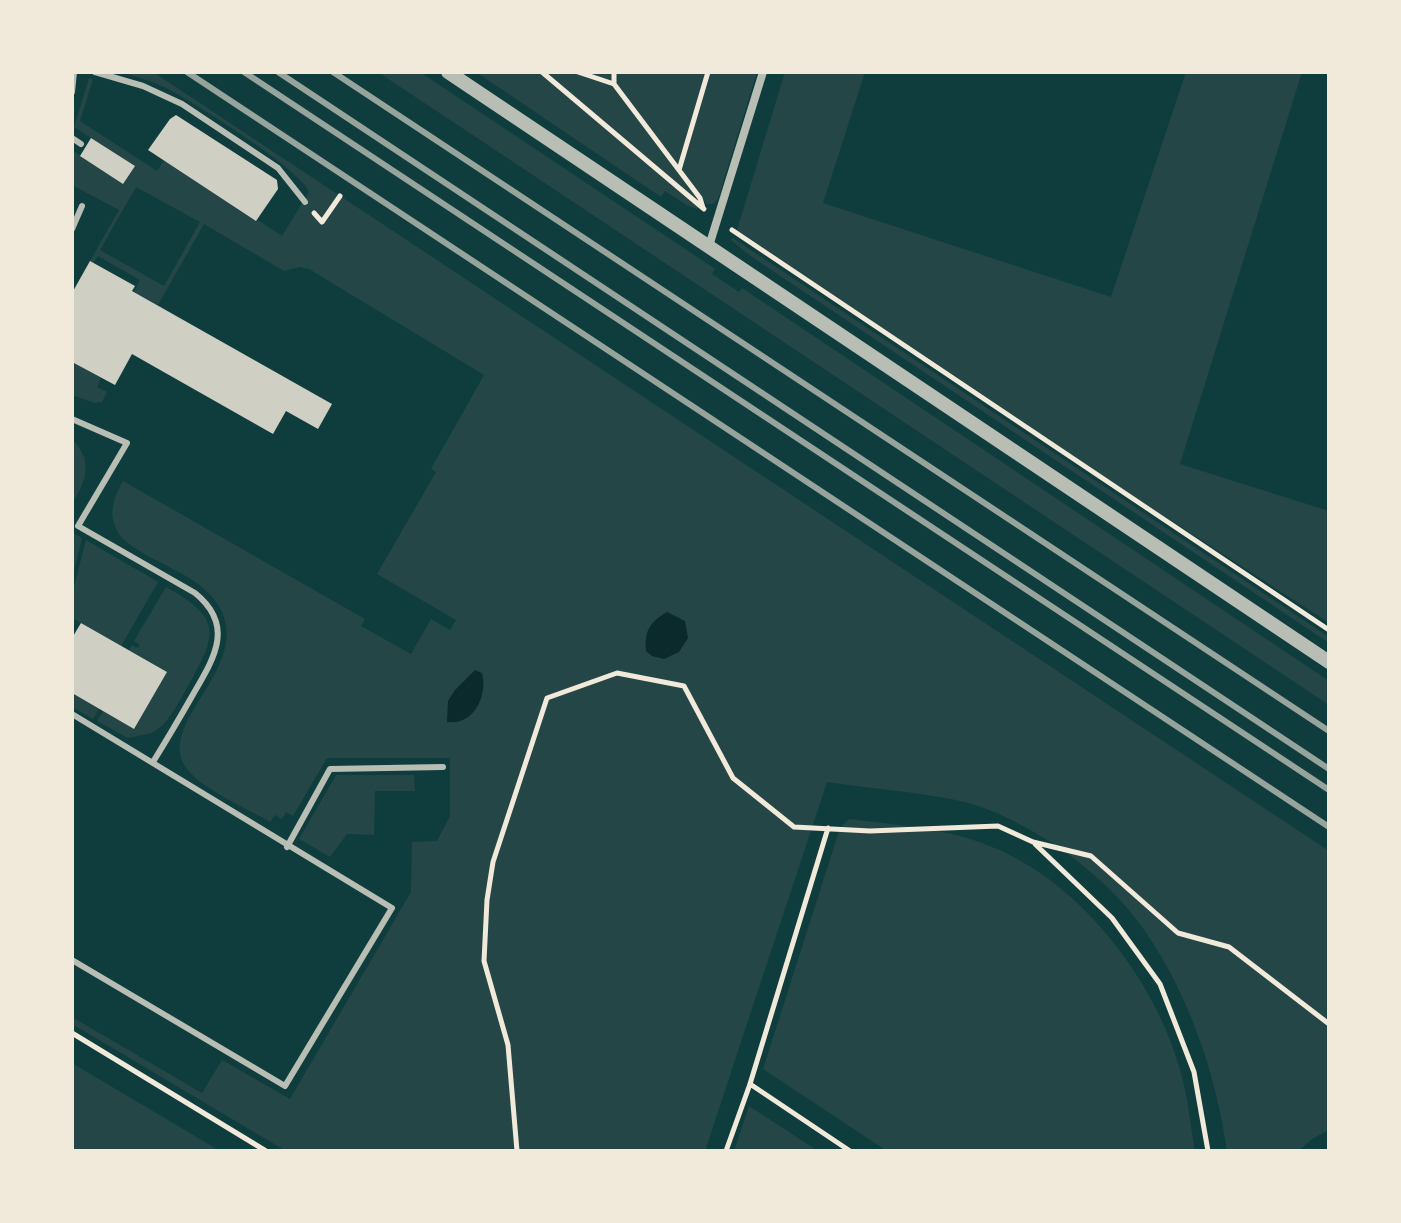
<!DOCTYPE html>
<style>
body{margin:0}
#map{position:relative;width:1401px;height:1223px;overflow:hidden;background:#0f3d3e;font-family:"Public Sans",sans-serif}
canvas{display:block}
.frame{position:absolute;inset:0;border:74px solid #f1e9da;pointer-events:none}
</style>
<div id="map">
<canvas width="1401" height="1223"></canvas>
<div class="frame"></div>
</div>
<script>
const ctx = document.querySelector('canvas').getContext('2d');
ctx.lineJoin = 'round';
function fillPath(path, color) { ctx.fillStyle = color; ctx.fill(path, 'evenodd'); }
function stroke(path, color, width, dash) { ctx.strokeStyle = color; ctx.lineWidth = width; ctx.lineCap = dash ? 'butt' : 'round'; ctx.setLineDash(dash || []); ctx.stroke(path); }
fillPath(new Path2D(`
 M119,72H153L1329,851V1130L1312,1139L1298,1151H1227C1216,1074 1189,995 1145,931C1119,892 1073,854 1032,831C1011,819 989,808 965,802C921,792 873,789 827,782L705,1151H286L72,1024V1017L202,1093L222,1060L290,1099L411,892L412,842L437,841L450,816V758H327L293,816L286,812L282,819L275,815L270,822C247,808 205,791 188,770C151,725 253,669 220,608C200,572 149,564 121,537C107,517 112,500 123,481L365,619L361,626L411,654L431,619L450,630L456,620L377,574L436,472L431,469L484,375L309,269L299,267L284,271L204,224L158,305L134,292L140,280L98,256L93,263L90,261L119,210L72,185V150L123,183L134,166L74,127L89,78L93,79L80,121L157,171L165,159L282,236L309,192C303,171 190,100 166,88C151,81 135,76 119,72ZM136,187L200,222L164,286L100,250Z
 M378,72H420L715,269L712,274L739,292L742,288L1329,681V705Z
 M476,72H757L718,199L713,204H707L699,195L697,209L688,206L665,191L661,197Z
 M785,72H865L823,203L1111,297L1186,72H1302L1180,464L1329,511V623L1098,473L737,230Z
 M733,238L1329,637V643L749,255L731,240Z
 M72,362L101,378L97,387L107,392L102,402L95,403L72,395Z
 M72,439C94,461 86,481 72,504Z
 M72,532L82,538L72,579Z
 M86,540L158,582L121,646L72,618V594Z
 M166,587C213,614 222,627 193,677C184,693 175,711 163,725L152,733L128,738L97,721L103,711L134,729L167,672L129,650L132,645L138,648L140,645L134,641Z
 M72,693L99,709L93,719L72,707Z
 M336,775H414L415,791H375L374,835L347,834L330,857L299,839Z
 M849,819C897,825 947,828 992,847C1083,883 1163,989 1184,1085C1189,1107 1191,1129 1195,1151H887L763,1069L840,828Z
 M72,1063L220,1151H72Z
 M749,1106L818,1151H734Z`), '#244646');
fillPath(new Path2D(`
 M667,612L685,621L688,638L679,652L664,659L652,656L646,651C644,631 650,622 667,612Z
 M475,670L482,673C488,695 474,726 447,722L448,701L455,690Z`), '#0a2a2b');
fillPath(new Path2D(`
 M176,115L277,180L278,189L256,221L148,150L170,119Z
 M91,138L135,166L123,184L80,156Z
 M90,261L135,286L132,291L332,404L318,429L286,411L273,434L132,354L115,385L72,362V293Z
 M81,623L167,672L134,729L72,693V638Z`), '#cfcfc3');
stroke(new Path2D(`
 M542,72L704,209
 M578,72L614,84
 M614,72V84L700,198L703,208
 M679,170L708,72
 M314,213L322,222L340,196
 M732,230L1329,630
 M1035,844L1112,918L1160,984L1194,1072L1208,1151
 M72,1033L266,1151
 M750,1084L850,1151
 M517,1151L508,1045L484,961L487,900L493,862L547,698L617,673L684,686L733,778L794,827L870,831L998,826L1033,842L1091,856L1178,933L1229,947L1329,1024
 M726,1151L750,1084L828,828`), '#f1e9da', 5);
stroke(new Path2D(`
 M95,72L143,86L182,104L278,168L305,202
 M72,92L74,72
 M72,138L81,144
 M72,229L82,206
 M72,419L127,443L78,526L195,593C237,627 212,661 191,698C179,719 166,741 153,762
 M72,714L392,908L285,1086L72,960
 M287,847L330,769L443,767`), '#b8beb3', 6);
stroke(new Path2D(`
 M709,246L763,72`), '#b8beb3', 8);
stroke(new Path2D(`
 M448,72L1329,662`), '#b8beb3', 14);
stroke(new Path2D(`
 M187,72L1329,827
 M244,72L1329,790
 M278,72L1329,769
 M333,72L1329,731`), '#97a49c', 6);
</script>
